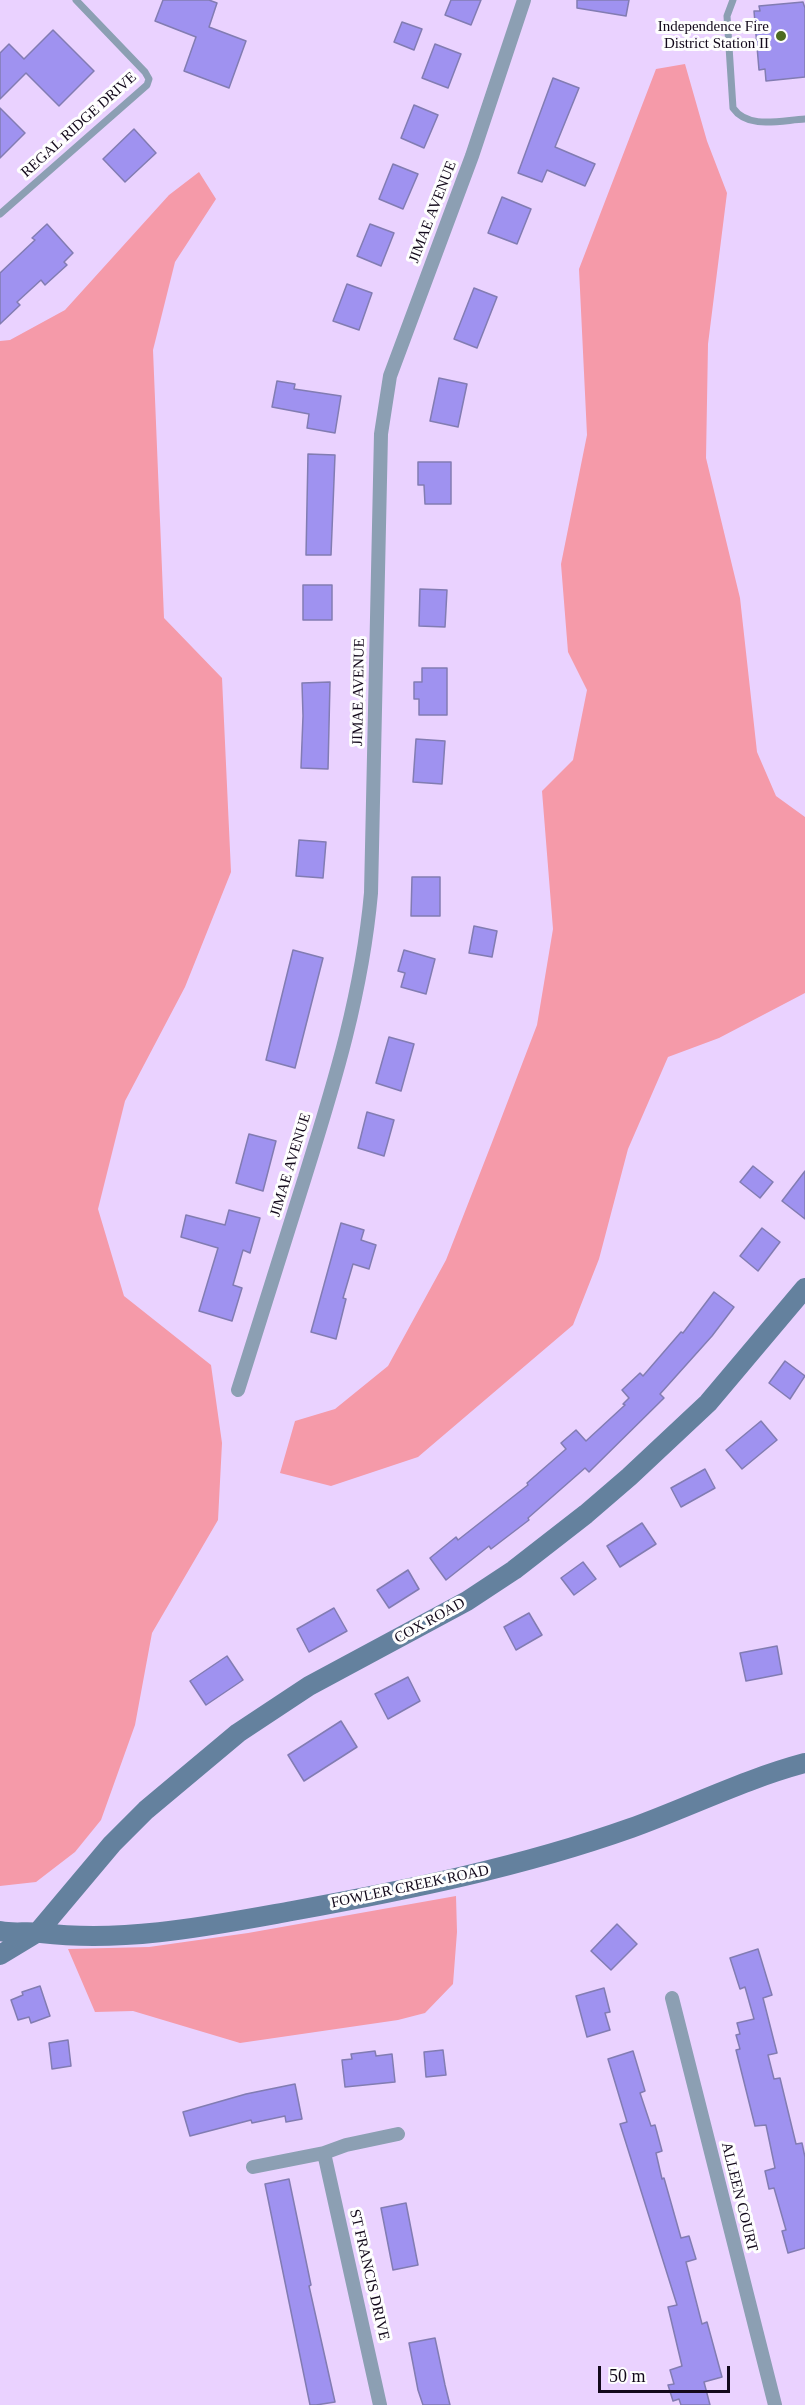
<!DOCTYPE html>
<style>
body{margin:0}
#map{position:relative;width:805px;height:2405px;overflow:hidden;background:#ead2ff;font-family:"Times New Roman",serif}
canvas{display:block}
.scale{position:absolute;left:598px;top:2366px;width:132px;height:27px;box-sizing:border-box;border:3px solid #13091b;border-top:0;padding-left:8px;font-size:18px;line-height:21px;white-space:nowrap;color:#13091b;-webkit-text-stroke:4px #fefefe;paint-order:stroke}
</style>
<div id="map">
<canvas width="805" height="2405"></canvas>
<div class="scale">50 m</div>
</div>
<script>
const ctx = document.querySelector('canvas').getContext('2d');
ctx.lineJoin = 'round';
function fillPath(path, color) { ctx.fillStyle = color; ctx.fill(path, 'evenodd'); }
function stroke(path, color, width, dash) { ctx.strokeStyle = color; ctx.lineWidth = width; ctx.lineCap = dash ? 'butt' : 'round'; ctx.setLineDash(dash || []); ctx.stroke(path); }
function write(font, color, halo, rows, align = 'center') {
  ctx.font = font + ' "Times New Roman",serif'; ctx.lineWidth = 6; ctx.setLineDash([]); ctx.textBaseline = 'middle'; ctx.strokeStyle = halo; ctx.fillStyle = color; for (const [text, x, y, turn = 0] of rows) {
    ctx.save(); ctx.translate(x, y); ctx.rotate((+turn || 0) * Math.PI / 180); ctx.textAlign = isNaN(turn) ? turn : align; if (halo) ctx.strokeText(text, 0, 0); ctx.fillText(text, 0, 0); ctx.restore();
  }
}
fillPath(new Path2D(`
 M685,64L707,141L727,193L708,344L706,458L740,598L757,752L776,796L805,817V993L719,1038L668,1057L628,1149L599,1259L573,1325L418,1457L331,1486L280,1473L295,1421L335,1409L388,1366L446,1260L491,1145L537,1025L553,929L542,791L573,760L587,690L568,652L561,564L587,435L579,269L656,69Z
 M199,172L216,199L175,262L153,350L164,618L222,678L231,872L185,987L125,1101L98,1209L124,1296L211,1365L222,1443L218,1520L152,1633L135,1725L101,1820L75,1852L36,1882L0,1886V341L10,340L65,310L169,195Z
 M456,1896L457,1932L453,1984L425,2013L398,2020L240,2043L133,2011L95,2012L68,1949L149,1947L248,1933Z`), '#f59aa9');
const building = new Path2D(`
 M163,0H209L217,3L209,27L246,41L229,88L184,71L196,37L155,21Z
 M451,0H481L471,25L445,15Z
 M577,0H629L626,16L577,8Z
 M803,2L805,8V77L766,81L765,69L759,70L754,11H760L759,6Z
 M402,22L422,29L414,50L394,42Z
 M53,30L94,71L59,106L26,73L0,99V53L9,44L24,59Z
 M435,44L461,54L448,88L422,78Z
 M553,78L579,88L555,147L595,164L585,186L547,170L542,182L518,173Z
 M414,105L438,115L424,148L401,138Z
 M0,108L25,133L0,158Z
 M134,129L156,153L125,182L103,159Z
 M393,164L418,174L403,209L379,199Z
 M502,197L531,209L517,244L488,233Z
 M47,224L73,253L64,262L67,265L45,285L41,280L17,302L20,305L0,324V273L35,240L32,238Z
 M370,224L394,233L381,266L357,256Z
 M347,284L372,293L359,330L333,321Z
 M474,288L497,297L477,348L454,339Z
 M439,378L467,384L458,427L430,421Z
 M277,381L295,384L294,389L341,396L335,433L307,428L309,414L272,407Z
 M308,454L335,455L331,555H306Z
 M418,462H451V504H425L424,485H418Z
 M303,585H332V620H303Z
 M420,589L447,590L445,627L419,626Z
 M422,668H447V715H419V699H414V682H422Z
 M330,682L328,769L301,768L303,716L302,683Z
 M416,739L445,741L442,784L413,782Z
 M299,840L326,842L323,878L296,876Z
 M412,877H440V916H411Z
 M474,926L497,931L492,957L469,953Z
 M293,950L323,958L295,1068L266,1060Z
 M404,950L435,959L426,994L401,987L405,973L398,971Z
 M389,1037L414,1044L401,1091L376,1083Z
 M367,1112L394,1120L384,1156L358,1148Z
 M249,1134L276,1141L263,1191L236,1183Z
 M753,1166L773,1182L760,1198L740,1182Z
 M805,1171V1219L782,1201Z
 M229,1210L260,1218L250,1253L243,1250L233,1285L242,1288L232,1321L199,1311L218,1248L181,1237L186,1215L225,1225Z
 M341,1223L364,1230L361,1240L376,1245L369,1269L353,1264L343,1298L346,1299L336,1339L311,1332Z
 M762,1228L780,1242L758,1271L740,1256Z
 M714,1292L734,1307L712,1336L660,1394L664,1398L589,1472L585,1468L528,1518L529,1520L491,1549L489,1546L446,1580L430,1558L456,1537L458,1540L528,1485L527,1483L566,1449L561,1443L576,1430L586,1441L625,1405L623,1404L629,1398L622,1390L640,1373L643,1376L681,1332L683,1333Z
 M785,1361L805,1376L790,1399L769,1383Z
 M761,1421L777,1440L742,1469L726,1450Z
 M705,1469L715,1488L681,1507L671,1488Z
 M642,1523L656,1544L620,1567L607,1546Z
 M583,1562L596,1579L574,1595L561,1578Z
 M408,1570L419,1589L389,1608L377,1590Z
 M334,1608L347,1631L309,1652L297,1629Z
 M529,1613L542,1635L516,1650L504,1627Z
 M777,1646L782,1674L746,1681L740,1653Z
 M227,1656L243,1680L206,1705L190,1681Z
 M408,1677L420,1701L388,1719L375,1694Z
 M341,1721L357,1747L304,1781L288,1755Z
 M617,1924L637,1944L611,1970L591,1951Z
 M758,1949L772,1995L763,1998L777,2053L768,2055L774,2079L780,2078L796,2144L802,2143L805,2157V2248L788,2253L782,2231L786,2230L774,2188L769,2189L765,2171L775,2168L766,2125L755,2126L736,2050L740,2049L736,2035L740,2034L737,2023L754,2019L745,1987L740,1989L730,1958Z
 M40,1986L50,2016L31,2023L29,2017L18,2020L11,2000L23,1995L22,1992Z
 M604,1988L610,2012L605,2013L610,2030L587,2037L576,1996Z
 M68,2040L71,2066L52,2069L49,2043Z
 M443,2050L446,2075L426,2077L424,2052Z
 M375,2051L376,2056L392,2054L395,2082L345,2087L342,2060L352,2059L351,2054Z
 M633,2051L645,2091L640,2093L651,2126L655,2125L662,2151L656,2153L662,2179L664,2178L681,2238L689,2236L696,2259L686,2262L702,2324L707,2322L722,2377L704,2382L710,2405H681L679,2399L673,2401L668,2385L674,2384L670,2370L682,2366L668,2307L677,2305L620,2124L627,2122L608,2059Z
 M295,2084L302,2119L286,2122L285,2116L252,2123L251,2120L190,2136L183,2112L246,2094Z
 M289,2179L311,2285L309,2286L335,2402L316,2405H310L265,2184Z
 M406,2203L418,2265L393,2270L381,2208Z
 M435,2338L445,2385L450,2405H423L418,2390L409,2343Z`);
fillPath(building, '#9f92f0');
stroke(building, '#827cb2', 1.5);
stroke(new Path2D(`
 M733,0L727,16L733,108C748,130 782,120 805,119
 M0,214L147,85L149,79L145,72L76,0`), '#8c9fb3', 7);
stroke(new Path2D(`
 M238,1390C261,1319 283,1248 305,1177C335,1081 362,993 371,893L381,434L390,376L472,156L524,0
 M672,1998L775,2405
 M324,2153L380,2405
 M253,2167L324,2153L346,2145L398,2134`), '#8c9fb3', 14);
stroke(new Path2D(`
 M0,1931C13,1934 27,1931 41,1933C125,1943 209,1926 292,1911C407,1890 521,1867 631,1828C689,1807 745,1779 805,1763
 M0,1955L38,1932L112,1844L146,1810L238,1733L309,1686L467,1601L514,1570L586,1514L629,1477L708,1403L805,1288`), '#64819e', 20);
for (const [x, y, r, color] of [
 [781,36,6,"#4c6b20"]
]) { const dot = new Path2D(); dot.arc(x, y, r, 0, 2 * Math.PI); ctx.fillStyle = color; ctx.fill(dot); stroke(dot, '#fefefe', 2); }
write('15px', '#13091b', '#fefefe', [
 ["Independence Fire",769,27],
 ["District Station II",769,44]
], 'right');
write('15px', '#13091b', '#fefefe', [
 ["REGAL RIDGE DRIVE",79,125,-42],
 ["JIMAE AVENUE",433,212,-69],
 ["JIMAE AVENUE",359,692,-89],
 ["JIMAE AVENUE",291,1165,-73],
 ["COX ROAD",430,1621,-29],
 ["FOWLER CREEK ROAD",410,1887,-12],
 ["ALLEEN COURT",739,2197,76],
 ["ST FRANCIS DRIVE",369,2275,77]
]);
</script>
